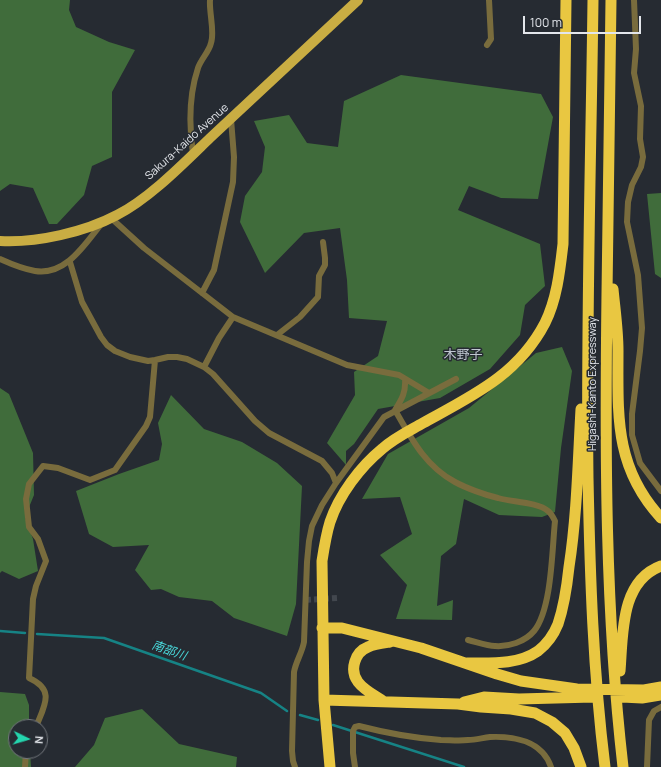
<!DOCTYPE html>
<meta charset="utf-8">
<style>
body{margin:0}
#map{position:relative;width:661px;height:767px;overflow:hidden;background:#262b32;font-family:Manrope,sans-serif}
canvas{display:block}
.north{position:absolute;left:8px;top:719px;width:40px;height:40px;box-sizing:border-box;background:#262b32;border:1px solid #72767c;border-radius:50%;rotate:95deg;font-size:11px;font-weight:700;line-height:16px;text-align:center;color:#e3e6eb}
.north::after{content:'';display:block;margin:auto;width:14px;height:18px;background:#24d5ae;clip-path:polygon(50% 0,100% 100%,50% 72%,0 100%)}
.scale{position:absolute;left:523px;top:16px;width:118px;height:18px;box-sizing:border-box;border:2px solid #e3e6eb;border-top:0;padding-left:5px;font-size:12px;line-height:14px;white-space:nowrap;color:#e3e6eb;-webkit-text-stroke:3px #262b32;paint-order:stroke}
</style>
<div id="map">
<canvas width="661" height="767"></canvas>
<div class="north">N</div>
<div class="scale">100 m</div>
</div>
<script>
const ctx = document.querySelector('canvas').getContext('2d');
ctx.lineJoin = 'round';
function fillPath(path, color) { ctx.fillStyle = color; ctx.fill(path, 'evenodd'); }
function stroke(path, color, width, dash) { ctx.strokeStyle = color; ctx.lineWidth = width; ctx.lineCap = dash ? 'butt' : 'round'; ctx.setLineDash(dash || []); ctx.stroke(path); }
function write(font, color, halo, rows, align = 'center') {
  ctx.font = font + ' Manrope,"Noto Sans JP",sans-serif'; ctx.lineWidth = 3; ctx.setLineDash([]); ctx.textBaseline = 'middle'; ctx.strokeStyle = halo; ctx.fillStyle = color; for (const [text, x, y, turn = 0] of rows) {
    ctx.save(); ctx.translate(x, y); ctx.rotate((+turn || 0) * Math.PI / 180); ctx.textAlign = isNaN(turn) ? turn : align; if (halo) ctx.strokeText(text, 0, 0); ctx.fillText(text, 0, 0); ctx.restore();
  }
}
fillPath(new Path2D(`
 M0,0H70L69,10L76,27L109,42L135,50L112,92V157L92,166L84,195L57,224H49L33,188L10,184L0,191Z
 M401,75L541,94L553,117L538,199L501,198L469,186L458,210L540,244L545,286L525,305L520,335L490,369L440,398L378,409L354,444L346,451V465L327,443L355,395L354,372L378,356L387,321L349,318L347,280L340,228L304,233L265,273L240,222L245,196L262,172L265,147L254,121L289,115L307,143L338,147L344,101Z
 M661,193V278L655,274L647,194Z
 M562,347L572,371L561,448L555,512L542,517L499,515L464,499L456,544L441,556L437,606L453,600L452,620L396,619L407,585L380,555L412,534L400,497L362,499L388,454L469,408L536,353Z
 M0,388L9,394L33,453L34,495L25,517L33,539L38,571L19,579L2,571L0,573Z
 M171,395L204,429L242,442L277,463L302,486L296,604L287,636L234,618L212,601L179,597L161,589L151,590L135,570L149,545L113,547L89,534L76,491L119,474L159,460L162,444L158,423Z
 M0,692L25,694L29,705V727H16V751H30L31,767H0Z
 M142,709L179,744L237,757L236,767H75L94,745L105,718Z`), '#406c3b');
stroke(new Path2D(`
 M0,631L25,633
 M37,634L104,638L261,693L287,711
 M300,715L318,720
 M333,725L464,767`), '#168385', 2.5);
stroke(new Path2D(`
 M305,600L337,598`), '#42474e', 6, [6, 3]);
stroke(new Path2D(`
 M634,0L636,49L634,73L641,106L640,139L643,157L641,167L632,185L628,202L627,222L638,275L642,328L640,351L632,414V435L640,463L661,491
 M487,45L491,39L489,0
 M193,154C189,126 189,95 198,68C201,59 209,52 211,43C215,32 209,13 210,0
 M111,218L144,248L233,317L347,365L399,375L429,393
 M0,259C11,264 23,269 35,271C66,276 85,244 102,223
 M70,262L82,302L101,337L107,345L115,351L130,357L148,361L155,360L168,357H177L187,359L204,367L213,374L255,421L269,433L322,461L332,473L336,483
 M202,293L214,270L233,182L234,157L231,119
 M277,335L300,317L318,297L319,276L325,265V258L323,242
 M204,367L219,338L233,317
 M405,379C406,392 402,399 395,410C411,438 425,466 455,482C466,488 485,495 498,498C511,502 538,502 548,511C551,513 553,517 555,521C552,549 552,609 534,631C525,642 508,647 495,646C486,646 477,642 468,640
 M36,727C44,706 56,690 29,678L33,599L36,586L46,561L38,539L29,527L26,499L29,484L43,466L58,468L90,480L115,470L146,426L150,417L155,360
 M25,767L26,751
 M295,767L293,761L292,751L294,672C296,661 302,653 304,642L307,562L309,541L312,526L322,505L336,483L384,417L456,379
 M355,767L353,753V731L355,727L359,726C386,733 413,738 441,740C450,740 459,741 468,740C475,740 482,738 490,737C514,736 542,741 551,767
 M647,767L649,720L654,711L661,707`), '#796c3d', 6);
stroke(new Path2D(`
 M0,241C37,243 85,232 117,215C149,199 184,163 210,138C260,92 309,46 358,0`), '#c9ad43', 10);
stroke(new Path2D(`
 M593,0C591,159 586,319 588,478C590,575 593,671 605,767
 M611,0C610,98 608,195 607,293C605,451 605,610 623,767
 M613,289C615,310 618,330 618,351C618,415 614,467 661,518
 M322,628H342L421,648L497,674L521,681L577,689L644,690L661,687
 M467,663C491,663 518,665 538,651C547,644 554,634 558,624C564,606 567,586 569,567C577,515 578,462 581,409
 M620,671C623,635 620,581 661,566
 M622,697L642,698L661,695
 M324,700L458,704L481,707L511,709L535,713L552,722L565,733L574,748L581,767
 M383,701C374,695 364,690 358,682C349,670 355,652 368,647C374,644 383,643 390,642
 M464,702L484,697L519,699L593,697
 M330,767L324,700L322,561C324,548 326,535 330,522C339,495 360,467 382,449C394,438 409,431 423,423C472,396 518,375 545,323C557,299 560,270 563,244L566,0`), '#e9c741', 11);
write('11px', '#e3e6eb', '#262b32', [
 ["Sakura-Kaido Avenue",187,142,-42],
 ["Higashi-Kanto Expressway",593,384,-90]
]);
write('italic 12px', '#49dadc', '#262b32', [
 ["南部川",169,651,19]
]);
write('13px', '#c0c7d1', '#262b32', [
 ["木野子",463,355]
]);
</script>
